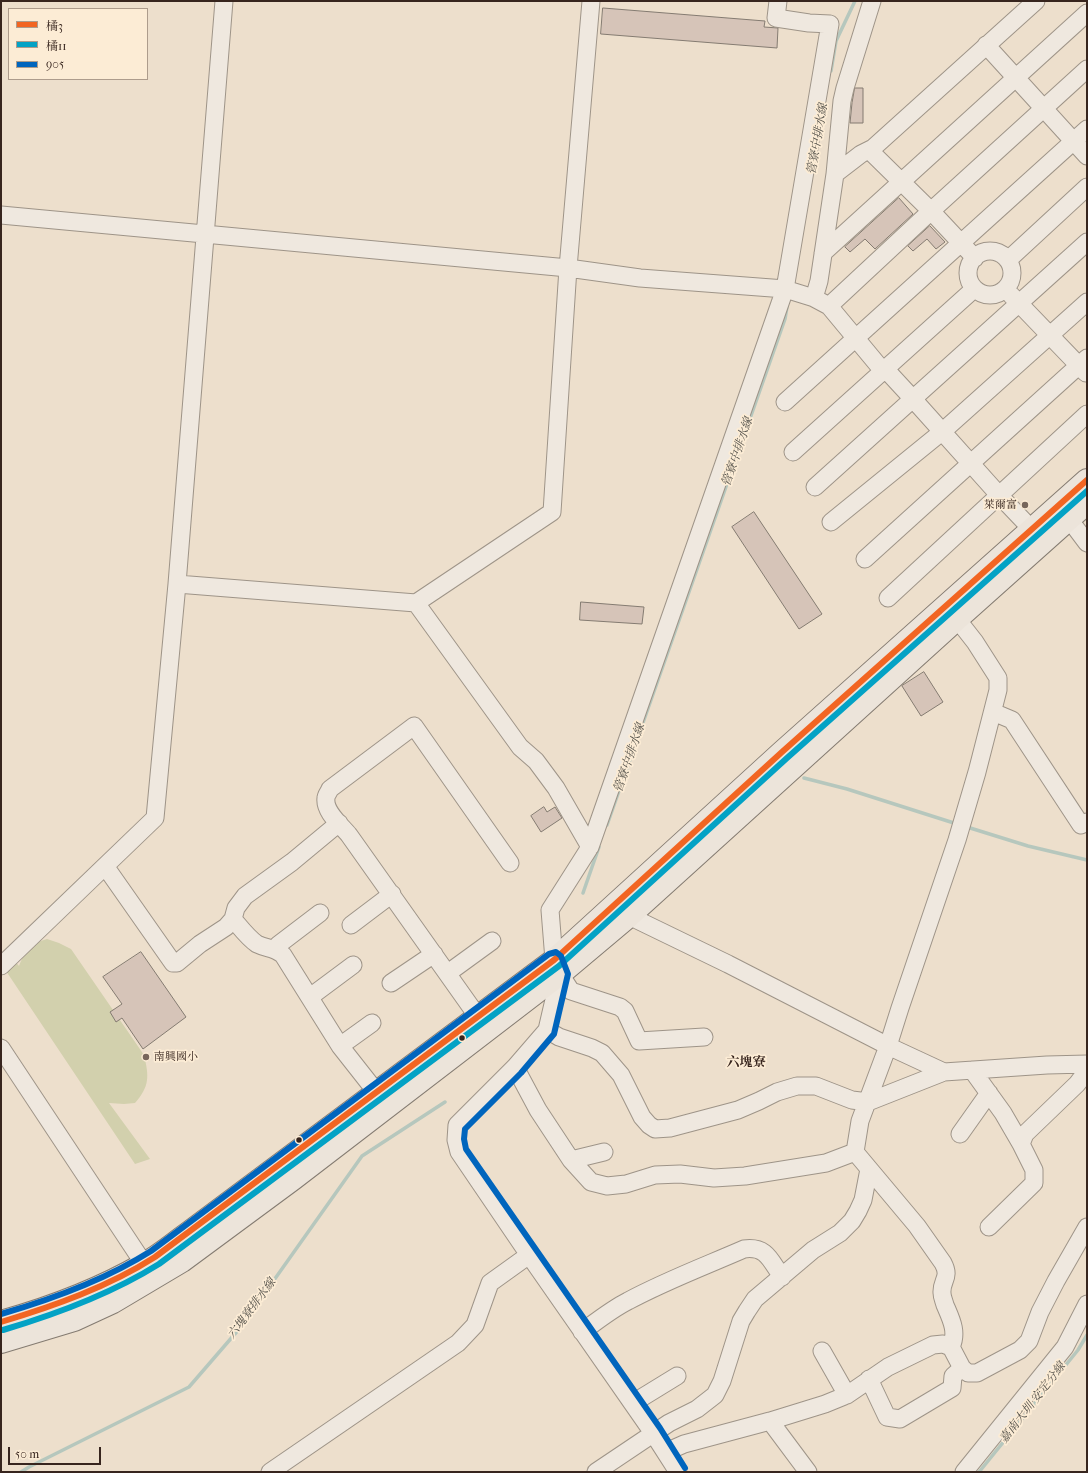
<!DOCTYPE html>
<meta charset="utf-8">
<style>
body{margin:0}
#map{position:relative;width:1088px;height:1473px;overflow:hidden;background:#eddfcc;font-family:"IM FELL French Canon","Noto Serif TC",serif}
canvas{display:block}
.frame{position:absolute;inset:0;border:2px solid #37251e;pointer-events:none}
.legend{position:absolute;left:8px;top:8px;width:140px;height:72px;box-sizing:border-box;background:#fcecd5;border:1px solid #ad9c8c;margin:0;padding:5px 7px;list-style:none;font-size:12px;color:#37251e}
.legend li{display:flex;align-items:center;gap:8px;height:20px}
.legend b{width:20px;border:1px solid #ad9c8c}
.scale{position:absolute;left:8px;top:1447px;width:93px;height:18px;box-sizing:border-box;border:2px solid #37251e;border-top:0;padding-left:5px;font-size:12px;line-height:14px;white-space:nowrap;color:#37251e;-webkit-text-stroke:3px #fcecd5;paint-order:stroke}
</style>
<div id="map">
<canvas width="1088" height="1473"></canvas>
<div class="frame"></div>
<ul class="legend">
<li><b style="height:5px;background:#f26522"></b>橘3</li>
<li><b style="height:5px;background:#03a2c5"></b>橘11</li>
<li><b style="height:5px;background:#0065bd"></b>905</li>
</ul>
<div class="scale">50 m</div>
</div>
<script>
const ctx = document.querySelector('canvas').getContext('2d');
ctx.lineJoin = 'round';
function fillPath(path, color) { ctx.fillStyle = color; ctx.fill(path, 'evenodd'); }
function stroke(path, color, width, dash) { ctx.strokeStyle = color; ctx.lineWidth = width; ctx.lineCap = dash ? 'butt' : 'round'; ctx.setLineDash(dash || []); ctx.stroke(path); }
function write(font, color, halo, rows, align = 'center') {
  ctx.font = font + ' "IM FELL French Canon","Noto Serif TC",serif'; ctx.lineWidth = 3.5; ctx.setLineDash([]); ctx.textBaseline = 'middle'; ctx.strokeStyle = halo; ctx.fillStyle = color; for (const [text, x, y, turn = 0] of rows) {
    ctx.save(); ctx.translate(x, y); ctx.rotate((+turn || 0) * Math.PI / 180); ctx.textAlign = isNaN(turn) ? turn : align; if (halo) ctx.strokeText(text, 0, 0); ctx.fillText(text, 0, 0); ctx.restore();
  }
}
fillPath(new Path2D(`
 M47,939L59,943L71,949L144,1055C149,1076 150,1086 135,1103L124,1104L109,1103L150,1159L135,1164L4,968L15,961L19,966C26,949 29,944 47,939Z`), '#d2d0ad');
stroke(new Path2D(`
 M831,71L836,41L855,1
 M804,778L847,789L957,824
 M607,825L785,319L787,307
 M967,827L1028,846L1087,860
 M583,893L599,847
 M21,1472L29,1467L189,1387L240,1328L362,1156L445,1102
 M979,1472L1078,1350L1087,1335`), '#b6c7bd', 3.5);
const building = new Path2D(`
 M603,8L765,21L764,27L778,28L777,48L601,34Z
 M855,88H863V123H850L852,103Z
 M899,198L913,214L875,249L865,239L850,252L845,247Z
 M930,226L945,242L936,249L927,239L913,251L908,246Z
 M754,512L822,614L799,629L732,527Z
 M581,602L644,607L642,624L580,620Z
 M924,672L943,702L921,716L902,686Z
 M544,807L547,812L555,807L562,818L541,832L531,816Z
 M141,952L186,1017L143,1049L122,1018L116,1022L110,1012L122,1004L103,977Z`);
fillPath(building, '#d6c4b8');
stroke(building, '#847b71', 1);
const minor = new Path2D(`
 M986,45L1087,156
 M869,150L931,211L975,258
 M835,174L861,154L873,148L1036,1
 M1,215L568,268L640,278L785,289L814,298L829,306L878,365L889,373L913,399L999,495L1040,538
 M968 273a22 22 0 1 1 44 0a22 22 0 1 1-44 0Z
 M823,253L1087,13
 M1008,260L1087,187
 M1011,295L1086,373
 M814,298L819,281L835,174L842,101L845,88L872,1
 M829,306L931,211L1087,69
 M785,402L1087,129
 M793,452L974,289
 M815,487L1087,242
 M1061,510L1069,519L1087,543
 M831,522L943,431L1087,302
 M865,559L1087,358
 M177,584L416,603L552,512L568,268L591,1
 M888,598L1087,414
 M416,603L520,747L536,761L556,788L590,847
 M993,712L1012,720L1081,825L1087,822
 M105,866L173,963H177L200,944L226,927L233,919L236,908L245,896L292,862L339,823
 M629,916L728,964L888,1046L944,1072L1047,1065L1087,1064
 M233,919C240,927 248,938 257,944C267,949 274,947 283,955L340,1046L377,1093
 M351,925L392,894
 M277,949L278,945L320,913
 M1,966L155,818L177,584L224,1
 M448,973L492,941
 M560,974L547,1030L515,1067L457,1125L456,1140L459,1152L529,1255L653,1433L678,1472
 M391,983L434,954
 M310,997L353,965
 M478,1017L349,835C341,825 324,812 326,798C326,795 329,792 330,789L414,726L510,863
 M547,1030L559,1037L592,1048L602,1053L621,1075L642,1117L649,1125L655,1129L670,1128L738,1110L759,1101L777,1092L797,1086H816L852,1100L868,1102L944,1072
 M704,1037L639,1041L625,1011L620,1007L571,991L560,974L554,960L550,910L590,847L785,289L830,24L809,23L776,18L778,1
 M340,1046L372,1023
 M1,1048L150,1273
 M515,1067L538,1110L571,1160L591,1182L607,1186L626,1184L655,1175L680,1174L714,1178L745,1176L826,1163L855,1152L860,1121L888,1046L900,1008L957,840L977,772L998,690V678L975,642L957,619L948,610
 M972,1070L1003,1113L1021,1144L1034,1170V1183L989,1227
 M960,1134L989,1093
 M1021,1144L1025,1134L1077,1084L1087,1071
 M855,1152L917,1226L943,1263C951,1278 941,1280 942,1293C942,1297 944,1301 945,1305C951,1319 958,1332 951,1347L962,1368L968,1373H977L1020,1350L1029,1341L1040,1312L1056,1281L1087,1227
 M571,1160L604,1152
 M582,1332C597,1321 612,1309 628,1301C665,1281 705,1266 744,1249C767,1246 770,1260 782,1277
 M822,1351L847,1395
 M869,1379L887,1417L900,1419L952,1388L953,1376L962,1368
 M633,1403L677,1376
 M770,1421L808,1472
 M666,1452L684,1444L770,1421L825,1404L847,1395L888,1367L933,1345L943,1344L951,1347
 M270,1472L458,1343L475,1325L490,1283L529,1255
 M596,1472L669,1423L697,1409L715,1395L722,1381L741,1321L747,1311L755,1299L813,1250L840,1233L852,1221L858,1211L863,1200L869,1169
 M964,1472L1065,1347L1087,1304`);
const major = new Path2D(`
 M1,1322C51,1308 99,1290 144,1264C159,1256 173,1244 187,1234L554,960L782,752L1087,480
 M1,1342L74,1320L113,1302L182,1261L293,1179L560,974L629,916L957,619L1087,503`);
stroke(minor, '#9e9488', 19);
stroke(major, '#847b71', 24);
stroke(minor, '#efe8df', 17);
stroke(major, '#ece4da', 22);
stroke(new Path2D(`
 M1,1322C54,1306 108,1287 155,1257L554,960L782,752L1087,480`), '#f26522', 6);
stroke(new Path2D(`
 M3,1330C57,1314 111,1294 159,1264L559,966L787,758L1087,491`), '#03a2c5', 6);
stroke(new Path2D(`
 M1,1314C53,1299 105,1280 151,1251L549,954L556,952L561,956L568,974L554,1034L521,1073L465,1129L464,1139L466,1149L660,1428L685,1468`), '#0065bd', 6);
for (const [x, y, r, color] of [
 [1025,505,4,"#77665b"],
 [462,1038,3.5,"#37251e"],
 [146,1057,4,"#77665b"],
 [299,1140,3.5,"#37251e"]
]) { const dot = new Path2D(); dot.arc(x, y, r, 0, 2 * Math.PI); ctx.fillStyle = color; ctx.fill(dot); stroke(dot, '#fcecd5', 1.5); }
write('11px', '#37251e', '#fcecd5', [
 ["萊爾富",1017,505],
 ["南興國小",154,1057,"left"]
], 'right');
write('italic 12px', '#56534c', '#fcecd5', [
 ["管寮中排水線",818,139,-80],
 ["管寮中排水線",738,452,-71],
 ["管寮中排水線",630,758,-71],
 ["六塊寮排水線",252,1309,-53],
 ["嘉南大圳 安定分線",1033,1403,-52]
]);
write('bold 13px', '#37251e', '#fcecd5', [
 ["六塊寮",746,1063]
]);
</script>
